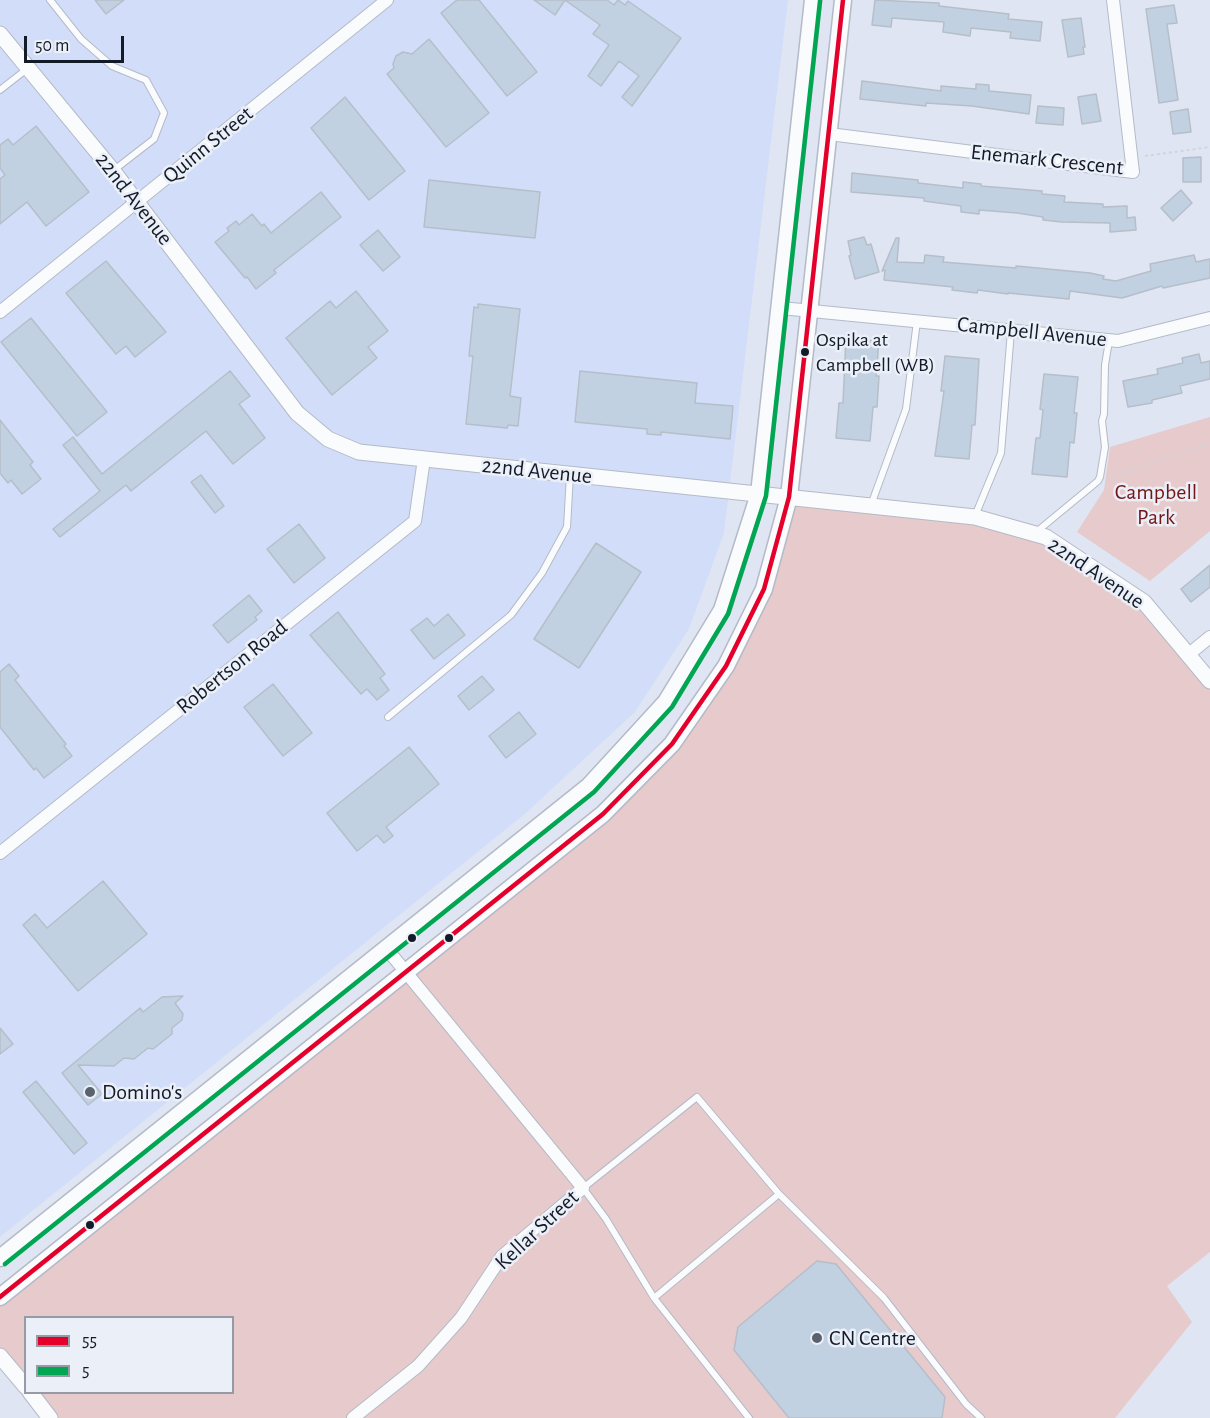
<!DOCTYPE html>
<style>
body{margin:0}
#map{position:relative;width:1210px;height:1418px;overflow:hidden;background:#dfe5f2;font-family:"Alegreya Sans",sans-serif}
canvas{display:block}
.legend{position:absolute;left:24px;top:1316px;width:210px;height:78px;box-sizing:border-box;background:#ebeff7;border:2px solid #959aa4;margin:0;padding:8px 10px;list-style:none;font-size:18px;color:#131a28}
.legend li{display:flex;align-items:center;gap:12px;height:30px}
.legend b{width:30px;border:2px solid #959aa4}
.scale{position:absolute;left:24px;top:36px;width:100px;height:27px;box-sizing:border-box;border:3px solid #131a28;border-top:0;padding-left:8px;font-size:18px;line-height:21px;white-space:nowrap;color:#131a28;-webkit-text-stroke:4px #ebeff7;paint-order:stroke}
</style>
<div id="map">
<canvas width="1210" height="1418"></canvas>
<ul class="legend">
<li><b style="height:8px;background:#e4002b"></b>55</li>
<li><b style="height:8px;background:#00a651"></b>5</li>
</ul>
<div class="scale">50 m</div>
</div>
<script>
const ctx = document.querySelector('canvas').getContext('2d');
ctx.lineJoin = 'round';
function fillPath(path, color) { ctx.fillStyle = color; ctx.fill(path, 'evenodd'); }
function stroke(path, color, width, dash) { ctx.strokeStyle = color; ctx.lineWidth = width; ctx.lineCap = dash ? 'butt' : 'round'; ctx.setLineDash(dash || []); ctx.stroke(path); }
function write(font, color, halo, rows, align = 'center') {
  ctx.font = font + ' "Alegreya Sans",sans-serif'; ctx.lineWidth = 5; ctx.setLineDash([]); ctx.textBaseline = 'middle'; ctx.strokeStyle = halo; ctx.fillStyle = color; for (const [text, x, y, turn = 0] of rows) {
    ctx.save(); ctx.translate(x, y); ctx.rotate((+turn || 0) * Math.PI / 180); ctx.textAlign = isNaN(turn) ? turn : align; if (halo) ctx.strokeText(text, 0, 0); ctx.fillText(text, 0, 0); ctx.restore();
  }
}
fillPath(new Path2D(`
 M0,0H788L724,533L689,629L635,712L526,813L0,1237Z`), '#d2def9');
fillPath(new Path2D(`
 M1210,417V531L1150,581L1077,532L1104,490L1110,447Z
 M789,501L1006,522L1124,587L1210,683V1252L1167,1286L1192,1322L1115,1418H53L32,1393L232,1392V1318H26L25,1384L0,1353V1299L589,822L665,745L726,668Z`), '#e7cacc');
const building = new Path2D(`
 M95,0H124L106,14Z
 M457,0H479L537,72L507,96L441,13Z
 M534,0H565L555,15Z
 M565,0H607L614,5L618,0L625,5L628,1L681,38L632,106L622,97L639,76L619,61L601,86L588,76L609,45L593,34L600,25Z
 M875,0L939,3V6L1009,14L1008,19L1042,22L1040,41L1010,38L1011,32L971,28L970,36L943,32L944,22L892,18L891,27L872,25Z
 M1174,5L1177,23L1167,24L1178,100L1159,103L1146,9Z
 M1081,18L1085,47H1083L1084,54L1068,57L1062,20Z
 M429,39L489,113L446,147L387,74L394,68L393,64L396,56L403,52L412,54Z
 M862,81L941,91V86L976,89V84L989,85V91L1031,95L1029,114L972,106L926,103V106L860,99Z
 M1096,94L1101,121L1082,124L1078,97Z
 M345,97L405,171L369,200L311,128Z
 M1038,106L1064,108L1063,125L1036,123Z
 M1188,109L1191,132L1173,134L1170,112Z
 M36,126L89,192L46,226L27,202L0,224V179L5,175L0,168V145L8,139L13,145Z
 M1201,157V182H1183V158Z
 M852,173L918,180V183L963,188V182L981,184V186L1042,191V194L1065,196L1064,202L1103,204V207L1127,206V218L1135,217L1136,230L1110,232V223L1062,222L1043,220V217L1017,213L979,210V214L961,212V206L924,201V198L851,192Z
 M429,180L540,192L535,238L424,227Z
 M1181,190L1192,203L1173,221L1161,208Z
 M321,192L341,217L274,270L276,273L256,289L247,277L245,278L215,242L229,231L227,228L236,221L239,225L252,214L262,226L264,224L271,233Z
 M378,230L400,257L383,271L360,245Z
 M864,237L867,245L871,244L879,272L855,279L849,256L851,255L848,241Z
 M896,238H899L897,262L924,263L925,255L944,257L943,262L1016,268V266L1090,273L1104,276L1103,279L1116,281L1151,271L1150,264L1194,255L1196,262L1210,259V278L1163,288L1162,286L1122,298L1070,291L1069,299L1008,293V294L978,290L977,293L952,290L953,287L884,280L885,270L882,271Z
 M106,261L166,332L135,357L126,346L116,354L66,293Z
 M356,291L388,331L368,347L377,358L332,395L286,338L330,301L336,308Z
 M478,304L520,309L510,396L521,398L518,426L508,425L507,428L466,424L473,356H469L474,307L478,308Z
 M31,318L107,412L77,436L1,342Z
 M846,339L879,341L876,376H879L877,407H873L870,441L836,438L839,403H843Z
 M1199,354L1201,363L1210,361V379L1180,386L1182,393L1152,400V403L1128,407L1123,381L1158,374L1157,369L1183,363L1182,358Z
 M945,356L979,359L975,425H972L969,459L935,456L944,391H941Z
 M230,371L250,396L239,404L265,438L233,464L206,431L131,491L126,485L60,537L53,529L100,491L63,445L73,437L102,474Z
 M580,371L697,383L695,403L733,406L730,439L661,432V435L647,434V429L575,422Z
 M1044,374L1078,377L1074,413H1077L1074,443L1070,442L1067,477L1032,474L1036,438H1040L1043,410L1040,409Z
 M0,420L33,462L30,465L41,479L22,494L11,480L8,483L0,473Z
 M201,475L224,506L215,513L191,482Z
 M299,524L325,558L294,583L267,549Z
 M596,543L641,572L579,668L534,639Z
 M1210,565V587L1191,602L1181,589Z
 M249,595L262,611L255,617L257,620L228,643L213,625Z
 M338,612L385,674L380,678L389,690L377,700L367,689L361,694L310,635Z
 M448,614L465,635L434,659L411,630L427,618L434,626Z
 M9,664L19,676L15,680L66,744L64,746L72,756L44,778L36,768L34,770L0,727V672Z
 M482,676L494,690L469,710L458,696Z
 M273,684L312,733L283,756L244,707Z
 M519,712L536,734L506,758L489,736Z
 M409,747L439,784L386,827L393,836L384,843L377,835L357,851L327,813Z
 M103,881L147,934L78,991L23,925L35,914L47,928Z
 M183,996L175,1003L183,1014L182,1020L172,1028V1034L153,1049L148,1048L134,1059L124,1058L114,1066L78,1065L102,1094L88,1105L62,1073L140,1008L143,1012L162,997Z
 M0,1028L13,1044L0,1054Z
 M36,1081L87,1143L74,1154L23,1092Z
 M817,1261L836,1264L945,1397L942,1418H789L734,1350L738,1327Z`);
fillPath(building, '#c2d1e1');
stroke(building, '#b5bec9', 1.5);
const service = new Path2D(`
 M50,0L81,39L112,66L146,80L164,113L154,139L114,170
 M0,90L27,69
 M871,505L906,409L917,321
 M975,516L1001,453L1011,331
 M1035,533L1098,481L1100,477L1105,447L1102,421L1104,414L1105,365L1109,341
 M388,717L511,615L542,573L567,527L570,475
 M779,1194L884,1298L966,1404L981,1418
 M654,1298L779,1194L697,1097L583,1188L606,1219L654,1298L749,1418`);
const minor = new Path2D(`
 M829,134L1133,172L1113,0
 M781,308L1118,341L1210,318
 M0,312L387,0
 M1189,654L1210,637
 M0,853L415,521L424,459
 M353,1418L418,1366L461,1318L502,1256L583,1188L386,948`);
const tertiary = new Path2D(`
 M0,34L113,171L297,413L328,439L359,452L975,517L1046,537L1144,602L1210,681
 M0,1356L26,1387
 M30,1392L50,1418`);
const secondary = new Path2D(`
 M0,1258L589,786L666,702L722,610L759,494L813,0
 M0,1297L603,814L672,744L726,666L764,589L789,497L843,0`);
stroke(service, '#b4bac7', 8);
stroke(minor, '#b4bac7', 14);
stroke(tertiary, '#b4bac7', 17);
stroke(secondary, '#b4bac7', 19);
stroke(new Path2D(`
 M1145,156L1210,147
 M1109,477L1210,443`), '#d3d5d8', 2, [3, 3]);
stroke(service, '#fafbfd', 6);
stroke(minor, '#fafbfd', 12);
stroke(tertiary, '#fafbfd', 15);
stroke(secondary, '#fafbfd', 16);
stroke(new Path2D(`
 M0,1297L603,814L672,744L726,666L764,589L789,497L843,0`), '#e4002b', 4.5);
stroke(new Path2D(`
 M5,1264L594,792L672,707L728,614L766,496L820,1`), '#00a651', 4.5);
for (const [x, y, r, color] of [
 [805,352,5,"#131a28"],
 [412,938,5,"#131a28"],
 [449,938,5,"#131a28"],
 [90,1092,6,"#5a616f"],
 [90,1225,5,"#131a28"],
 [817,1338,6,"#5a616f"]
]) { const dot = new Path2D(); dot.arc(x, y, r, 0, 2 * Math.PI); ctx.fillStyle = color; ctx.fill(dot); stroke(dot, '#ebeff7', 2); }
write('20px', '#131a28', '#ebeff7', [
 ["Ospika at",816,340],
 ["Campbell (WB)",816,365]
], 'left');
write('22px', '#131a28', '#ebeff7', [
 ["Quinn Street",208,145,-39],
 ["Enemark Crescent",1047,160,6],
 ["22nd Avenue",134,199,52],
 ["Campbell Avenue",1032,332,6],
 ["22nd Avenue",537,471,6],
 ["22nd Avenue",1096,573,34],
 ["Robertson Road",232,667,-39],
 ["Kellar Street",537,1230,-43]
]);
write('22px', '#741516', '#ebeff7', [
 ["Campbell",1156,492],
 ["Park",1156,517]
]);
write('22px', '#131a28', '#ebeff7', [
 ["Domino's",102,1092],
 ["CN Centre",829,1338]
], 'left');
</script>
